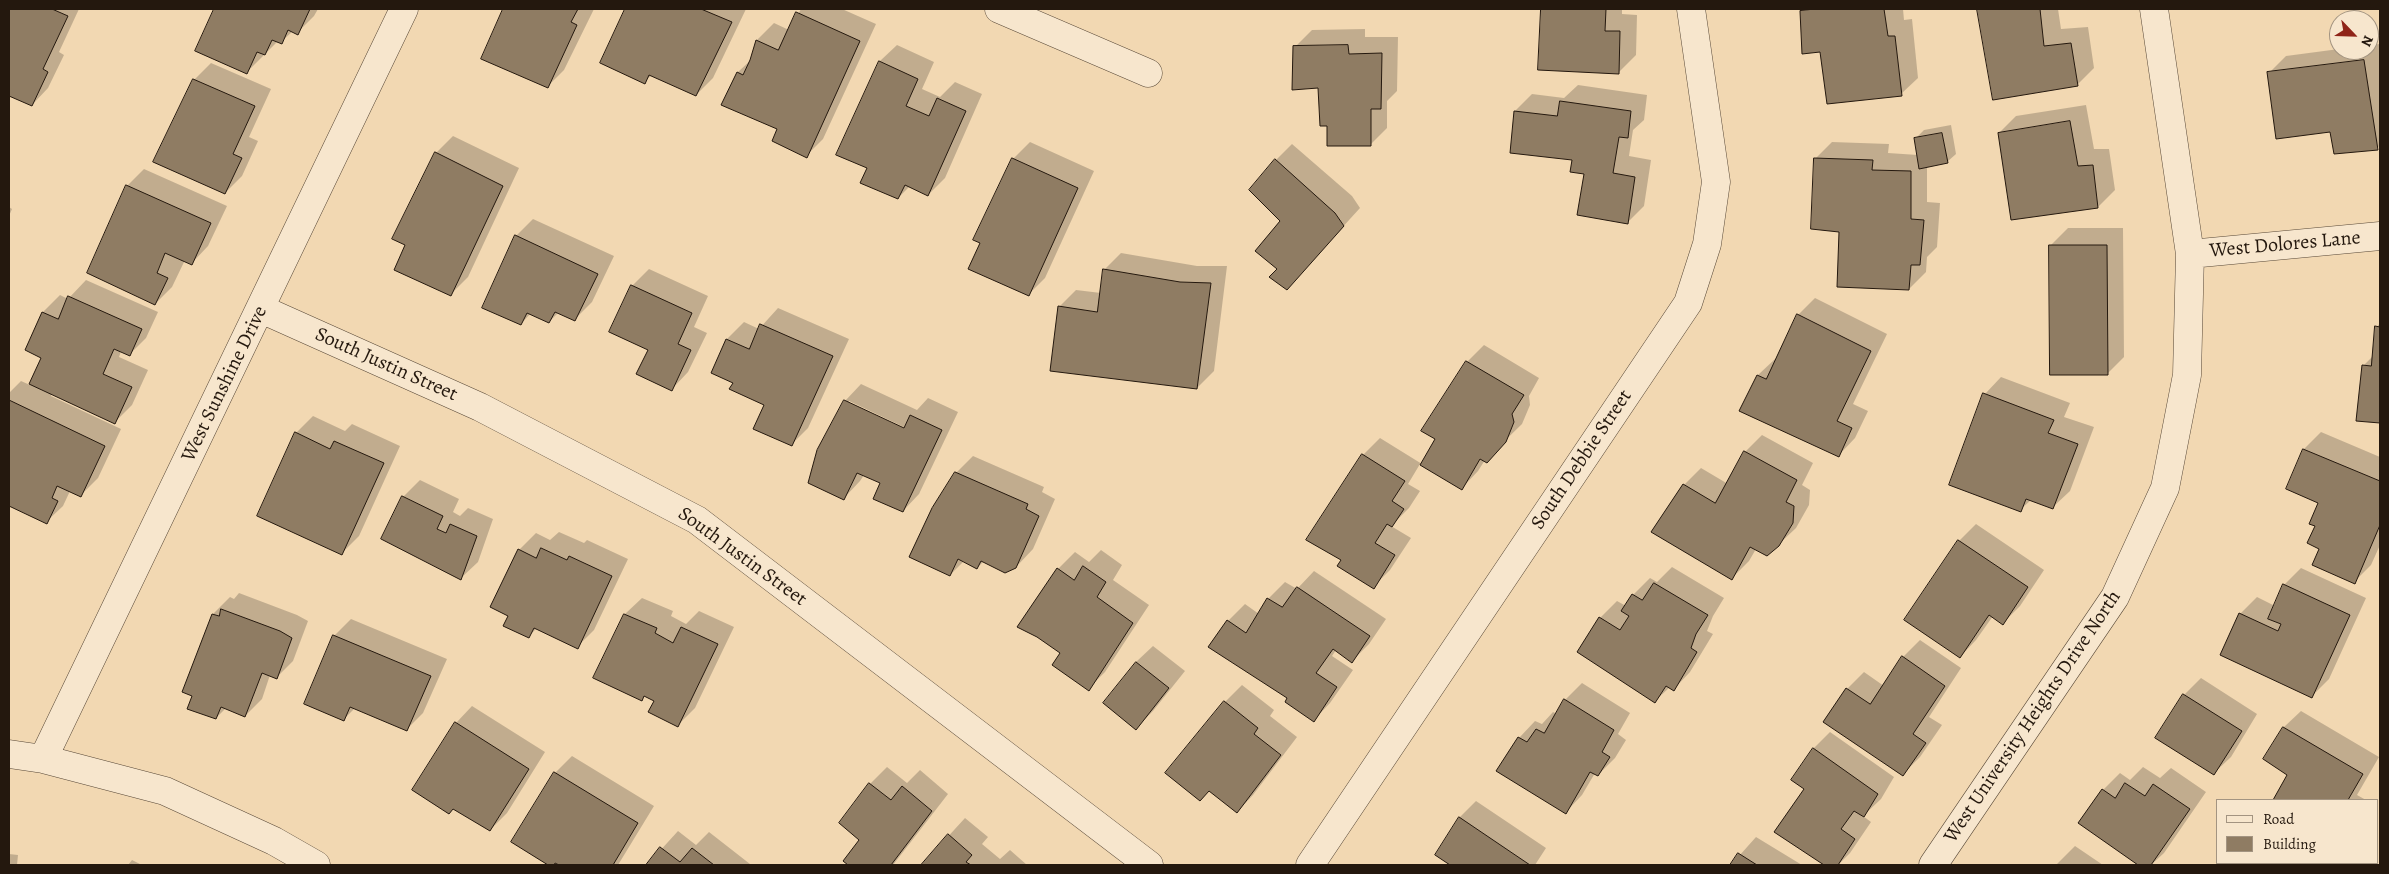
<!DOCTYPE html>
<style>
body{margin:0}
#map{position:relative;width:2389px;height:874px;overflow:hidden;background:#f2d8b2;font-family:Alegreya,serif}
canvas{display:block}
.frame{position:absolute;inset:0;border:10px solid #24180e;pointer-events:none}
.legend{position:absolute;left:2216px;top:799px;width:162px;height:65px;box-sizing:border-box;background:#f7e6cd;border:1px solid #a39481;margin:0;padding:6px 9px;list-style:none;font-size:15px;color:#24180e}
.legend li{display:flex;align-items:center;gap:10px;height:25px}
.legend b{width:25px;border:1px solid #a39481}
.north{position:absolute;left:2329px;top:10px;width:50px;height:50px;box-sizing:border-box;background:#f7e6cd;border:1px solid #a39481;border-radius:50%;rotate:114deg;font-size:14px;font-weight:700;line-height:20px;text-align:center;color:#24180e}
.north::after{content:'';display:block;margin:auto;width:18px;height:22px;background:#8f2418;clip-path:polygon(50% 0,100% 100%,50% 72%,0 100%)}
</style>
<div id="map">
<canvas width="2389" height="874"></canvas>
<div class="frame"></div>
<ul class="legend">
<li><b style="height:6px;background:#f7e6cd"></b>Road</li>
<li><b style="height:14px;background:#8f7c63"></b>Building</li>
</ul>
<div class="north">N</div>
</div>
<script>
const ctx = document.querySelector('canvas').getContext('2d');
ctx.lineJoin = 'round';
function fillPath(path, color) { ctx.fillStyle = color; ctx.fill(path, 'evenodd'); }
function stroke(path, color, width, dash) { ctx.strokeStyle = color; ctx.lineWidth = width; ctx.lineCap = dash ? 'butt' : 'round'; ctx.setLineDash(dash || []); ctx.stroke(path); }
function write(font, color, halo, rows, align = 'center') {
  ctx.font = font + ' Alegreya,serif'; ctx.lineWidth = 4; ctx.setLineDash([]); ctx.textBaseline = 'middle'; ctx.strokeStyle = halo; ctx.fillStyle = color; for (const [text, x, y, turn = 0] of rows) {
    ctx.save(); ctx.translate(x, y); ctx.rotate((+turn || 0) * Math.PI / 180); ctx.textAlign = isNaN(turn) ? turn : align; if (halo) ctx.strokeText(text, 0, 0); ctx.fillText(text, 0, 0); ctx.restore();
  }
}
fillPath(new Path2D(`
 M9,9H79L59,52L64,55L48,88L32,105L9,95Z
 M215,9H318L314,16L297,33L293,31L281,42L278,41L247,72L197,50Z
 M505,9H594L564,70L547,87L482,58Z
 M626,9H746L713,78L696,95L652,75L644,82L602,63Z
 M801,9H842L876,24L823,139L806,156L778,129L723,104L738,72L752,59L757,40L774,23L789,30Z
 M1543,9H1622V14L1637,15L1636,55L1619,72L1539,69Z
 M1804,9H1903L1904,20L1912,19L1918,78L1901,94L1821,51L1801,12Z
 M1978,9H2058L2061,29L2088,27L2094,68L2077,85L1994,99Z
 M1365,29V37H1398L1397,91L1387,101V128L1370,145L1328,125L1319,86L1295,47L1312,30Z
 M2380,44V145L2377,149L2331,130L2269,73L2286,56L2339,49L2369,50V45Z
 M897,45L934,62L922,89L940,97L955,82L982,94L945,178L928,195L910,186L898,198L869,167L837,154L880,61Z
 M211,63L271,89L249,137L258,141L242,176L225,193L194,80Z
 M1578,85L1647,95L1644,120L1633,130L1629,156L1651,160L1644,206L1627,223L1573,159L1515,111L1532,94L1564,98Z
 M2086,105L2094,149H2109L2115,190L2098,207L1999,133L2016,116Z
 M1951,125L1956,154L1947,162L1927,166V202L1940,203L1937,247L1927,257L1926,272L1909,289L1841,231L1815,159L1832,142L1889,144L1888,153L1918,155L1915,139L1924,130Z
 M453,136L519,168L468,277L451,294L436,153Z
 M1030,142L1094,171L1045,278L1028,295L982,242L1013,159Z
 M1292,144L1352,196L1360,208L1287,288L1278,268L1282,221L1276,160Z
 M144,169L227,206L208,246L192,263L185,260L172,287L155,304L127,186Z
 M9,207L12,209L9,216Z
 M533,219L614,256L592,302L575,319L559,312L549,322L531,313L521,324L516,236Z
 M2068,228H2123L2124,357L2107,374L2051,245Z
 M1121,253L1197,266H1227L1214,371L1197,388L1059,307L1076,290L1101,293L1104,270Z
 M649,269L708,296L694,327L707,333L688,372L672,389L649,349L632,286Z
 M86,280L158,312L146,338L129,355L121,351L119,357L148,370L132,405L115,422L52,393L51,396L121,429L98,478L81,495L70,491L63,506L46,522L9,505V393L21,381L30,385L42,357L26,349L43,312L60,295L68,299Z
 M1815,298L1887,334L1853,404L1868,411L1855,438L1839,455L1758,375L1775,359L1777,360L1798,315Z
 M778,308L849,339L808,428L791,445L766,404L735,382L713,372L727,339L744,322L759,329Z
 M2380,323V422L2357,419L2363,366L2373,356L2377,327Z
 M1484,345L1539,378L1529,396L1530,405L1522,424L1485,460L1478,471L1462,488L1420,464L1408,484L1420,491L1409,508L1391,526L1411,538L1390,570L1373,587L1343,560L1363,455L1380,438L1422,464L1437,438L1467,362Z
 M2001,377L2070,403L2064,417L2094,427L2070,491L2053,507L2031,500L2020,510L1951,484L1985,394Z
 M861,384L917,410L928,398L958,412L919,494L903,511L882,483L864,475L860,481L844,498L845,401ZM849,401L910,430L909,432L849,404Z
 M313,416L345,431L352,424L400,446L359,536L342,553L296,433Z
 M2321,432L2380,457V545L2371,565L2354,582L2321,548L2316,526L2320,503L2288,488L2304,449Z
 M1762,435L1813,463L1802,485L1810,490L1809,505L1796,528L1778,545L1756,549L1749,561L1732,578L1684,485L1701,468L1728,484L1745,452Z
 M973,456L1044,487L1042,492L1055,499L1033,549L1016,567L984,561L977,568L964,561L950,575L956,473Z
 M420,480L459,499L453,512L460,516L468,508L493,519L478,562L461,578L403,497Z
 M1976,524L2044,570L2020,606L2003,623L1993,616L1976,640L1960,657L1905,620L1959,541Z
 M559,532L584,543L587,540L628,559L594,630L577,647L537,628L529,636L509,615L519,550L536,533L550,540Z
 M1101,550L1122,565L1113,580L1149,605L1105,672L1088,689L1062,653L1038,636L1058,569L1075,552L1089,562Z
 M1672,567L1724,598L1713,616L1707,631L1713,634L1690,672L1674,689L1670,687L1655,701L1600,618L1617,601L1626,606L1633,595L1650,578L1657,582Z
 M2301,568L2366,598L2329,679L2312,696L2240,614L2257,597L2275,606L2284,585Z
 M1314,571L1386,619L1369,644L1352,661L1336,650L1332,656L1353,670L1330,703L1314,720L1289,697L1228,621L1245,604L1259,614L1268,599L1285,582L1297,589Z
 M239,593L297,615L308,621L293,661L276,678L270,675L262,699L245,716L226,708L216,718L194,695L213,614L230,597L234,599Z
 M642,598L673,611L671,616L686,624L699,611L734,627L695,708L678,725L655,700L645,695L641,699L625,614Z
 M351,619L447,659L423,713L406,730L355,708L343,720L334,636Z
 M1920,640L1961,668L1929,717L1942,725L1920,757L1903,774L1847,689L1864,672L1884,686L1903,657Z
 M1153,646L1185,671L1153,711L1136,728V662Z
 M2201,678L2257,714L2231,757L2214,773L2184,695Z
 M1582,683L1630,713L1618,734L1626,740L1615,758L1598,775L1595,773L1582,795L1566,812L1519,738L1535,721L1542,724L1553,712L1557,714L1565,700Z
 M1242,685L1274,710L1270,716L1297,737L1253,795L1237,812L1225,702Z
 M472,706L545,752L507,813L490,830L456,723Z
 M2301,711L2379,757L2357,795L2366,800H2274L2289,775L2264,759L2284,727Z
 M1830,732L1894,777L1881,799L1863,816L1871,822L1850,853L1838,865H1826L1776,832L1806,789L1813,749Z
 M572,756L654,806L618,865H562L557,862L551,865L513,842L555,773Z
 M887,767L907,783L920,770L948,794L893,865H850L845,861L861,839L870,784Z
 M2143,767L2160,778L2171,768L2206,792L2164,853L2151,865H2140L2080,823L2103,790L2120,773L2130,780Z
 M1476,801L1546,848L1535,865H1452L1437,854L1460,817Z
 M965,818L988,837L982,844L1000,859L1010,850L1027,865H922Z
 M678,831L696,845L709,832L750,864L647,865Z
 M1756,837L1802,865H1731Z
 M2075,846L2103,865H2056Z
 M9,854L18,855L17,865H9Z
 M132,860L142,865H128Z`), '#0003');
const building = new Path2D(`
 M9,9H52L68,16L43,69L48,72L32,106L9,96Z
 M214,9H310L298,35L288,30L282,44L272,40L265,55L257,52L247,74L195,51Z
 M503,9H578L571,22L577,25L548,88L481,59Z
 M625,9H701L732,22L696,96L649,75L645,84L600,63Z
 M1541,9H1606L1605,31H1620L1619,74L1538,70Z
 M1815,9H1884L1888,36H1895L1902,96L1827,104L1820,52L1802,54L1800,11Z
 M1977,9H2040L2044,46L2071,43L2078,86L1993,100Z
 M796,12L860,41L807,158L772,141L777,129L721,105L737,72L743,75L750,60L756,40L778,50Z
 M1348,45L1349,54L1382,53L1381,109H1371V146H1327V126H1320L1318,88L1292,90L1293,46Z
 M2364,60L2378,150L2334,154L2330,132L2276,139L2267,72Z
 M879,61L918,79L906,106L929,116L937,98L966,111L928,196L905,185L898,199L860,183L867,168L836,155Z
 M193,79L255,106L233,154L242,158L225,194L153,162Z
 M1560,101L1631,111L1628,138L1619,137L1613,173L1635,177L1628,224L1577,215L1584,174L1570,172L1572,160L1510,153L1514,111L1557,116Z
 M2070,121L2078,166L2093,165L2098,208L2011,220L1998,133Z
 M1942,133L1948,163L1919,169L1914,138Z
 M435,152L503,186L451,296L394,270L405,245L392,239Z
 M1012,158L1078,188L1029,296L968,269L980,243L973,240Z
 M1814,158L1873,160L1872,170L1911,171V219L1924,220L1920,265H1911L1909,290L1837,287L1839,232L1811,229Z
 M1275,159L1335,213L1344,226L1287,290L1269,277L1277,269L1255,251L1280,221L1249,190Z
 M126,185L211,223L192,265L165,253L157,273L168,278L155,305L87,273Z
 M515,235L598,274L575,321L555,312L549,323L527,313L521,325L482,308Z
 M2049,245H2107L2108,375H2050Z
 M1103,269L1180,282L1211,283L1197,389L1050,371L1058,306L1097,312Z
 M631,285L692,313L678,344L691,350L672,391L636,374L648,350L609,332Z
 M68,296L142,329L130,356L114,349L103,374L132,387L115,424L29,384L41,358L25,350L42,312L58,319Z
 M1797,314L1871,351L1837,421L1852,428L1839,457L1739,411L1757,375L1766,379Z
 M760,324L833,356L792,446L753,429L764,405L729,389L733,383L711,373L726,339L749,349Z
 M2375,326L2380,327V423L2356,421L2362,365L2371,366Z
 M1466,361L1524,395L1512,414L1514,422L1506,442L1487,463L1480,459L1462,490L1420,465L1435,439L1421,431Z
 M1983,393L2054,420L2048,433L2078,444L2053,509L2026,499L2021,512L1949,485Z
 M9,400L105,446L81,497L57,486L52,498L58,501L47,524L9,506Z
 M844,400L904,428L910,415L942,430L903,512L873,499L880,483L857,473L844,500L808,483L817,450Z
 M295,432L330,449L334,441L384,463L342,555L257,516Z
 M2303,449L2380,481V525L2355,584L2312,565L2319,549L2307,543L2315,526L2309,524L2318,503L2286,489Z
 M1744,451L1797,480L1786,502L1794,506L1793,523L1779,546L1767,556L1750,547L1732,580L1651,532L1683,484L1715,503Z
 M1362,454L1405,481L1392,501L1404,509L1392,527L1387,524L1375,543L1395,555L1374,589L1337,566L1341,560L1306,540Z
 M955,472L1028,504L1026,509L1039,516L1016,568L1005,573L981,561L977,569L958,559L950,576L909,557L932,508Z
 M402,496L443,516L437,529L446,533L450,524L477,536L461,580L381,539Z
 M1958,540L2028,587L2003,625L1989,615L1960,658L1904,620Z
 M541,548L567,560L569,556L612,576L578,649L534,628L529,638L503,626L508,616L490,607L518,549L536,558Z
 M1083,566L1106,582L1097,597L1133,623L1089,691L1052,665L1060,653L1037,637L1017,627L1057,568L1074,580Z
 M1654,583L1708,615L1696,634L1691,648L1697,652L1674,691L1666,686L1655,703L1577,652L1599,617L1620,630L1629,616L1621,611L1632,594L1642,600Z
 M2283,584L2350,615L2312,698L2220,655L2239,613L2278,631L2281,624L2268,619Z
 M1297,587L1370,636L1352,663L1333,649L1316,673L1337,687L1314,722L1285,702L1287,698L1208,647L1227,620L1246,633L1267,598L1282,607Z
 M221,609L280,631L292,638L277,679L262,673L245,717L221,707L216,719L187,709L192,696L182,692L212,614L219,616Z
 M624,614L657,628L655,633L673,643L681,627L718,644L678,727L648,712L654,701L644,696L642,701L593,678Z
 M333,635L431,676L407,731L350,707L344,721L304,704Z
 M1902,656L1945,686L1913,734L1926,743L1903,776L1823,722L1846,688L1870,704Z
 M1136,662L1169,688L1136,730L1103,703Z
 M2183,694L2242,731L2214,775L2155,738Z
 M1564,699L1614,730L1602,752L1610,757L1598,776L1590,772L1566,814L1496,771L1518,737L1527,742L1536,729L1544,733Z
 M1224,701L1258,728L1254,734L1281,755L1237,813L1209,791L1200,801L1165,773Z
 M455,722L529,769L490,831L453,809L449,814L412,790Z
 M2283,727L2363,774L2348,800H2273L2287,775L2263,759Z
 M1813,748L1878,794L1864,817L1854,811L1841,829L1855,839L1838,865H1824L1774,832L1804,789L1791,780Z
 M554,772L638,823L613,865H559L555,863L554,865H548L511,842Z
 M869,783L891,800L902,786L932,811L891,865H848L843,861L859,840L839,823Z
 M2125,783L2145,796L2153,784L2190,809L2151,865H2138L2078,823L2102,789L2115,798Z
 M1459,817L1530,865H1450L1435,855Z
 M948,834L972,855L966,862L971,865H921Z
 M660,847L680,862L692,848L714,865H646Z
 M1738,853L1757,865H1730Z`);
fillPath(building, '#8f7c63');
stroke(building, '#24180e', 1);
const minor = new Path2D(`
 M999,9L1148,73
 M2190,254L2380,236
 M261,309L480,407L697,520L1149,865
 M9,754L43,759L165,791L274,841L316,865
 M43,759L404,9
 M1310,865L1688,303L1707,244L1716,182L1691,9
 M1933,865L2115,597L2165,488L2187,375L2190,254L2154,9`);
stroke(minor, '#584837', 29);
stroke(minor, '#f7e6cd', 28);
write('20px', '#24180e', '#f7e6cd', [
 ["West Dolores Lane",2285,245,-5],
 ["South Justin Street",386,365,24],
 ["West Sunshine Drive",225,384,-64],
 ["South Debbie Street",1582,460,-56],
 ["South Justin Street",742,557,36],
 ["West University Heights Drive North",2033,717,-56]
]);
</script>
